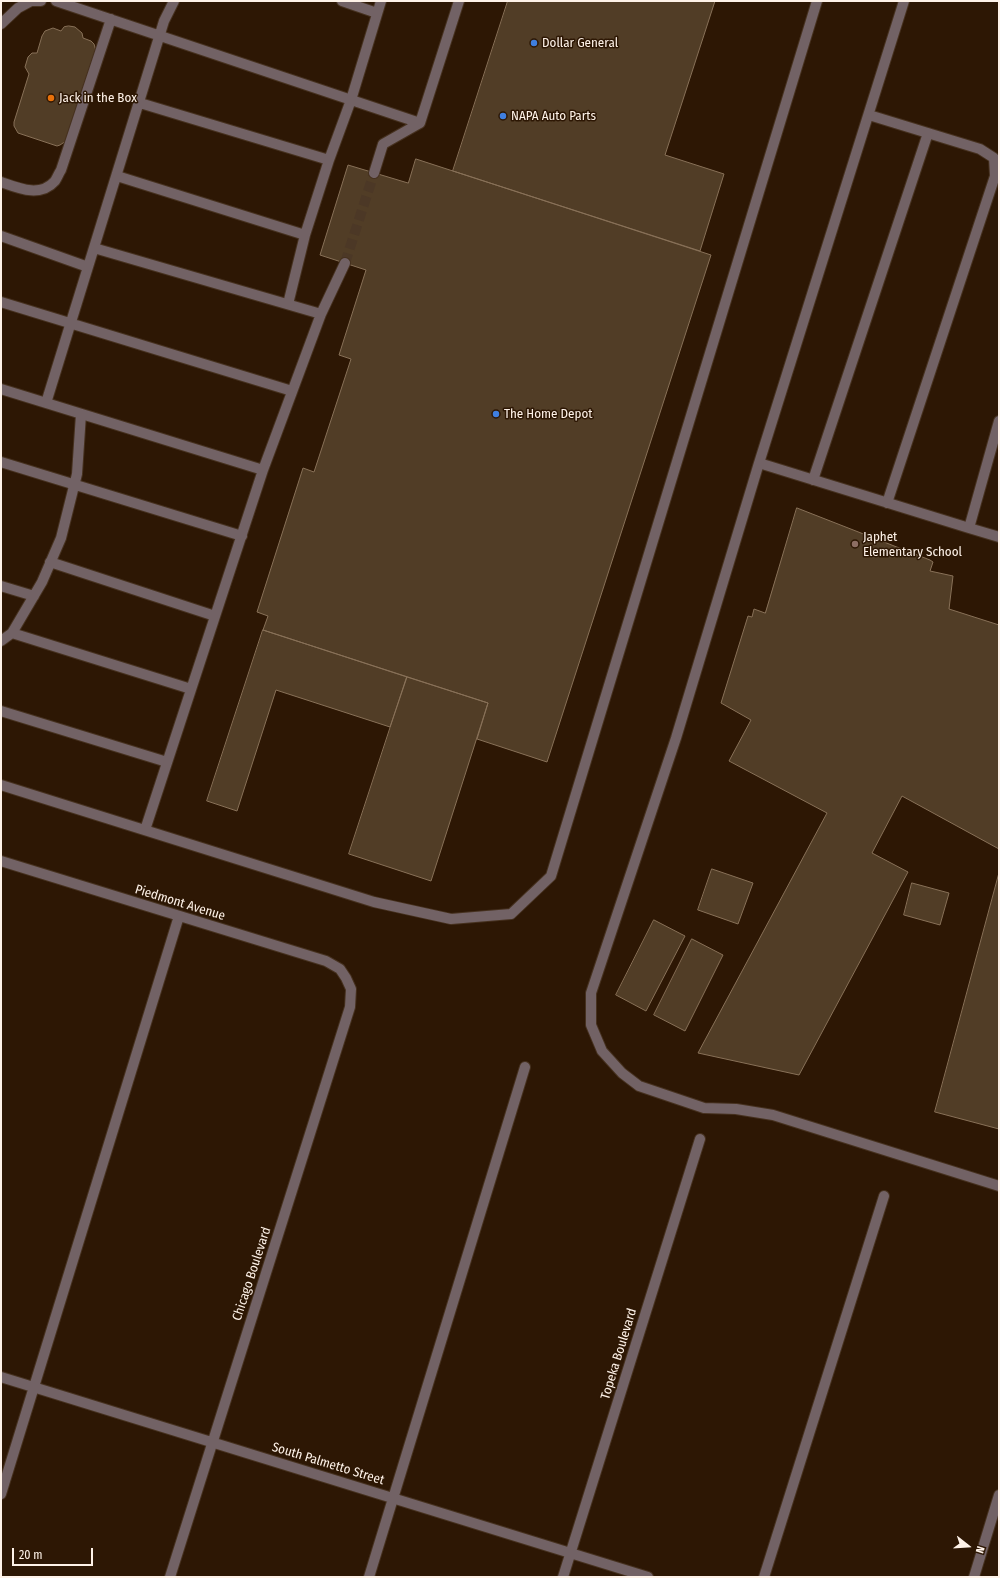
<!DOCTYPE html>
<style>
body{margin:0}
#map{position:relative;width:1000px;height:1578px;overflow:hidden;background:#2d1704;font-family:"Fira Sans Condensed",sans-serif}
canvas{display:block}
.frame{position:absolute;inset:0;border:2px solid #fef2e8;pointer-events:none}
.north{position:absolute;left:948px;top:1526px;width:40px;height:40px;-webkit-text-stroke:3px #2d1704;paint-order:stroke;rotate:107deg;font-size:11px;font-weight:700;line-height:16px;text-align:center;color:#fef2e8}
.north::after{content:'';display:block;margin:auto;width:14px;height:18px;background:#fef2e8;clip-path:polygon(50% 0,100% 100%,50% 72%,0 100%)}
.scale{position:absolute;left:12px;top:1548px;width:81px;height:18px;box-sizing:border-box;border:2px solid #fef2e8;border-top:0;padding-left:5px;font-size:12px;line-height:14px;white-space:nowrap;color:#fef2e8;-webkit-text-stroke:3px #2d1704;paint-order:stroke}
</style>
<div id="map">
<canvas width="1000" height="1578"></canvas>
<div class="frame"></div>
<div class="north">N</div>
<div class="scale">20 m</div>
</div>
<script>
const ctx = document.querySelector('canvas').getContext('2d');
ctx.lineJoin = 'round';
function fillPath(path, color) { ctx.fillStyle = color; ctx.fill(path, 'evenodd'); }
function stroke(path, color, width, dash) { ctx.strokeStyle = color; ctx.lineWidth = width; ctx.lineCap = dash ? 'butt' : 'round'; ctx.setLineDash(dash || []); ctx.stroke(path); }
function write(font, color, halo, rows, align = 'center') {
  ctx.font = font + ' "Fira Sans Condensed",sans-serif'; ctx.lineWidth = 3; ctx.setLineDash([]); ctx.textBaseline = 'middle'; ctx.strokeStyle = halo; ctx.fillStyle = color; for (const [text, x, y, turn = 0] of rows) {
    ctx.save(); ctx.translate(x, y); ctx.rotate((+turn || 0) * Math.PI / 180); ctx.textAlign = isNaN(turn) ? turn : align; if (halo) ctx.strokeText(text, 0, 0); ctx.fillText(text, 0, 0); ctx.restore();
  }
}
const building = new Path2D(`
 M508,1H715L665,155L724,174L700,251L453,171Z
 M69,26L75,27L82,33L83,38L91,41L94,44L96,51L66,141L60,145L57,146L18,133L14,126V122L29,74L25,67L28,57L32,53H37L42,36L45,31L53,28L61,31L64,27Z
 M416,159L711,255L547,762L477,739L488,703L263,630L268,616L257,612L303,468L314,472L351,359L339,355L366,270L320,255L348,165L408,183Z
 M797,508L930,560L933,562L930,571L953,576L949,609L999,625V849L902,796L872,853L908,872L799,1075L698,1053L827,813L729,761L751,720L721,703L748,616L752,617L754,609L765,613Z
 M263,630L407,677L390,727L276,690L237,811L207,801Z
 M407,677L488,703L431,881L349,854Z
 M712,869L753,883L738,924L698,910Z
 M999,873V1129L935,1112Z
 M912,883L949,893L940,925L904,915Z
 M654,920L685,936L646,1011L616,995Z
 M692,939L723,955L685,1031L654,1015Z`);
fillPath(building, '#513d26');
stroke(building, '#887158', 1);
stroke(new Path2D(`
 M345,263L374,173`), '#4c3826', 10, [10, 5]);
const minor = new Path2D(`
 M56,1L420,123L459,1
 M342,1L377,13
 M904,1L759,463L969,528L999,421
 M1,24L18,8L31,1H41
 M140,103L329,160
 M869,115L980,149L994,158L995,176L887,503
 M374,173L383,144L420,123
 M117,176L305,235
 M1,182C18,188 40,198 55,181C57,178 59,173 61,170L111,19
 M1,236L88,267L164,21L174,1
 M94,248L321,314
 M1,302L292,391
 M288,304L305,235L329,160L351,100L381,1
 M1,389L263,470
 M46,403L88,267
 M1,462L242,536
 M759,463L676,738L591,993V1025L602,1051L622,1073L639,1086L704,1108L736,1109L773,1115L999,1186
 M813,480L928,133
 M969,528L999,537
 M50,562L215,616
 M1,586L34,596
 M12,633L191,689
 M1,641L12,633L42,582L61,538L77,474L81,414
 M1,711L167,762
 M1,785L374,902L451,919L511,914L551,876L817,1
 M145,830L263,470L321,314L345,263
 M1,861L326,961L340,969L346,978L351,989L350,1007L170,1577
 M1,1377L648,1577
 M1,1494L179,916
 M369,1577L525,1067
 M563,1577L700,1139
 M764,1577L884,1196
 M974,1577L999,1495`);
stroke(minor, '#46311f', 12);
stroke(minor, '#726265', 10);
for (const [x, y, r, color] of [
 [534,43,4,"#3f7fe0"],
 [51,98,4,"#e8710a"],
 [503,116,4,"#3f7fe0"],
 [496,414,4,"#3f7fe0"],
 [855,544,4,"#8d6e63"]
]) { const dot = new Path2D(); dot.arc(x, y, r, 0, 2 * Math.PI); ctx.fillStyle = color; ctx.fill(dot); stroke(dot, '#2d1704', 1.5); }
write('13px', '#fef2e8', '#2d1704', [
 ["Dollar General",542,43],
 ["Jack in the Box",59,98],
 ["NAPA Auto Parts",511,116],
 ["The Home Depot",504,414],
 ["Japhet",863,537],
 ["Elementary School",863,552]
], 'left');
write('13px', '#fef2e8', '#2d1704', [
 ["Piedmont Avenue",180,903,17],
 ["Chicago Boulevard",252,1274,-72],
 ["Topeka Boulevard",619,1354,-73],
 ["South Palmetto Street",328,1464,17]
]);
</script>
